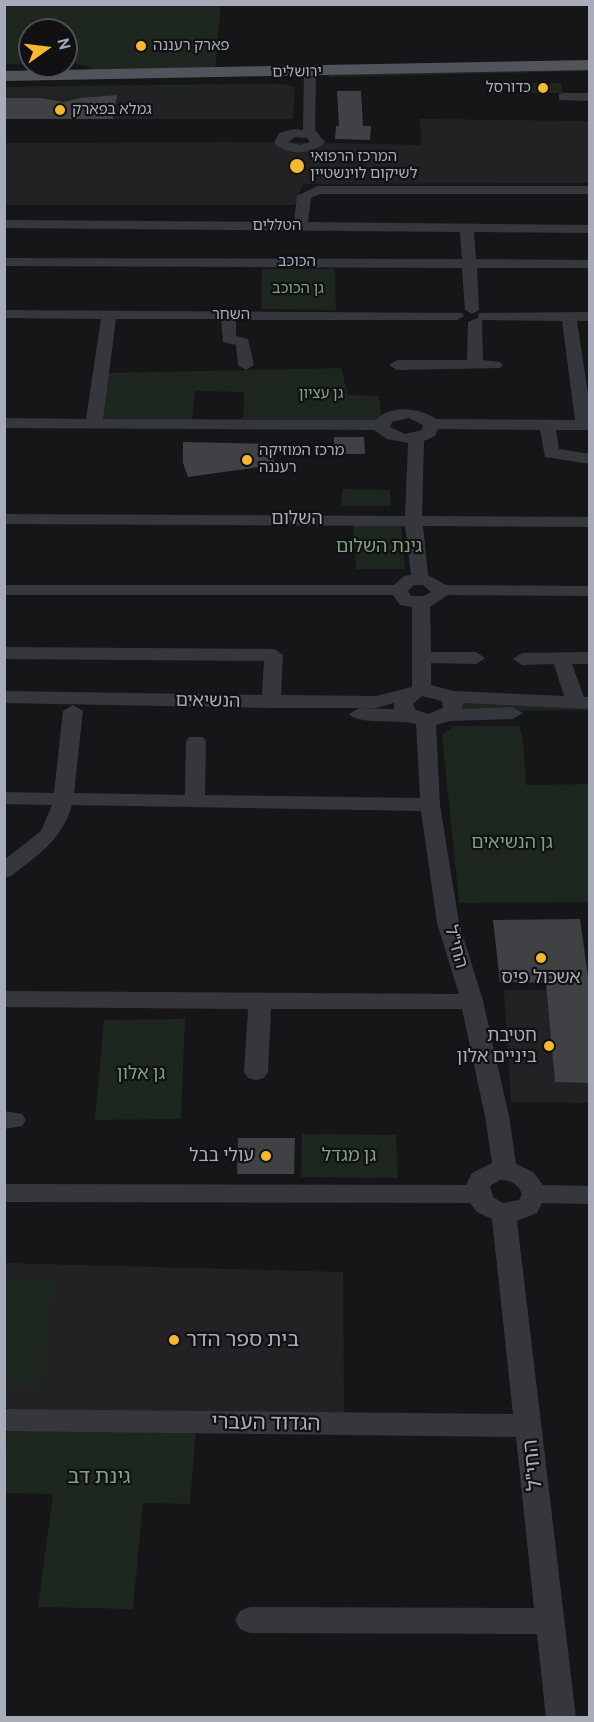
<!DOCTYPE html>
<meta charset="utf-8">
<style>
body{margin:0}
#map{position:relative;width:594px;height:1722px;overflow:hidden;background:#161618;font-family:Cabin,sans-serif}
canvas{display:block}
.frame{position:absolute;inset:0;border:6px solid #a7acb8;pointer-events:none}
.north{position:absolute;left:18px;top:18px;width:60px;height:60px;box-sizing:border-box;background:#111113;border:2px solid #4d4f55;border-radius:50%;rotate:76deg;font-size:16px;font-weight:700;line-height:24px;text-align:center;color:#a7acb8}
.north::after{content:'';display:block;margin:auto;width:21px;height:27px;background:#f6b82f;clip-path:polygon(50% 0,100% 100%,50% 72%,0 100%)}
</style>
<div id="map">
<canvas width="594" height="1722"></canvas>
<div class="frame"></div>
<div class="north">N</div>
</div>
<script>
const ctx = document.querySelector('canvas').getContext('2d');
ctx.lineJoin = 'round';
function fillPath(path, color) { ctx.fillStyle = color; ctx.fill(path, 'evenodd'); }
function stroke(path, color, width, dash) { ctx.strokeStyle = color; ctx.lineWidth = width; ctx.lineCap = dash ? 'butt' : 'round'; ctx.setLineDash(dash || []); ctx.stroke(path); }
function write(font, color, halo, rows, align = 'center') {
  ctx.font = font + ' Cabin,"Noto Sans Hebrew",sans-serif'; ctx.lineWidth = 4.5; ctx.setLineDash([]); ctx.textBaseline = 'middle'; ctx.strokeStyle = halo; ctx.fillStyle = color; for (const [text, x, y, turn = 0] of rows) {
    ctx.save(); ctx.translate(x, y); ctx.rotate((+turn || 0) * Math.PI / 180); ctx.textAlign = isNaN(turn) ? turn : align; if (halo) ctx.strokeText(text, 0, 0); ctx.fillText(text, 0, 0); ctx.restore();
  }
}
fillPath(new Path2D(`
 M284,84L295,87L293,119H5L4,87Z
 M420,119L589,121V183L303,184L295,205H5L4,143L275,142L421,145Z
 M504,990H589V1103L511,1102Z
 M5,1263L343,1272L344,1414L5,1409Z`), '#222225');
fillPath(new Path2D(`
 M5,5H221L215,69L82,72L92,67L66,62V30H30V65L5,64Z
 M590,68L589,71L329,77V74Z
 M522,83H561L563,93H524Z
 M276,84L287,85L292,90L280,88L135,89L139,85Z
 M136,85L112,91H4L5,87Z
 M262,269H335L336,310L261,309Z
 M341,368L348,395L379,396L381,417L375,421L243,419L244,392L195,391L192,419L100,420L108,373Z
 M342,489L390,490L391,506H341Z
 M353,524H401L405,569H356Z
 M459,700L589,704V710L459,711Z
 M454,726H519L523,739L526,785L589,784V902L459,903L442,735Z
 M185,1019L181,1119L95,1120L104,1020Z
 M302,1134L396,1135L398,1178L301,1177Z
 M5,1279H54L43,1386H5Z
 M7,1425L196,1430L190,1504L143,1503L133,1609L38,1607L53,1494L5,1493Z`), '#1d261f');
fillPath(new Path2D(`
 M337,91H361L363,126H371L370,140L335,139L336,126H339Z
 M117,95L113,119H4V98H41L63,102L81,98Z
 M334,437H364L365,454H334Z
 M183,442L274,444V465L188,477L183,463Z
 M580,919L590,991V1083L555,1082L546,983L500,982L493,920Z
 M238,1138H295L294,1174H237Z`), '#404145');
fillPath(new Path2D(`
 M310,68L316,72L315,130L325,142C313,155 287,156 274,143L279,133L294,129L303,130L304,72ZM295,137L307,138L310,142L300,145L288,142Z
 M563,93H590V101L559,100V94Z
 M318,186H590V194H320L311,198L308,222L590,225V233L474,232L476,259L590,260V268H477L479,310L472,314L465,310L462,268L4,266V258L462,259L460,232L4,228V220L294,222L297,196Z
 M4,310L462,313L464,316L457,320H236V336L248,339L254,365L246,370L238,365L236,345L223,342L221,319H116L103,419L376,420C390,404 421,408 436,419L575,420L562,321L482,320L483,360L500,362L503,365L500,368L397,370L389,365L397,360H467L468,322L478,318L479,313L590,312V321H577L590,407V430H556L559,449L590,454V464L545,457L540,430L438,429L435,436L424,441L422,516L590,517V527L423,526L428,575L446,585L590,586V596L448,595L430,607L431,652H476L485,658L476,664L431,663V685L453,691L564,696L554,664L522,665L513,659L522,653L590,652V664H572L584,697H590V709L463,703L462,709L513,707L523,713L513,719L450,721L436,725L440,805L459,923L483,1001L509,1116L516,1164L533,1172L543,1185L590,1186V1204L542,1203L537,1213L517,1221L576,1718H546L537,1634L250,1633L240,1629L235,1620L240,1611L250,1607L534,1608L516,1437L4,1431V1409L513,1414L492,1219L477,1212L470,1203L4,1202V1184L466,1185L472,1173L492,1163L485,1116L462,1009H271L268,1072L264,1078L256,1080L248,1078L244,1072L248,1009L4,1007V991L459,994L437,923L421,811L72,805C62,840 38,855 11,876L4,878V860L41,831L52,805L4,804V792L54,793L63,711L73,705L83,711L74,793L185,795L186,741L189,737H203L206,741L205,795L420,798L416,724C401,719 357,725 349,714L359,708L394,709V703L376,708H271L4,703V691L262,695L264,661L4,659V647L274,649L283,655L281,695L376,696L412,687V607L400,605L393,595H4V585H394L404,576L411,575L405,526L4,524V514L405,516L408,443L387,439L374,430L4,428V418L86,419L101,319L4,318ZM409,418L423,425L422,430L405,434L390,427L392,422ZM414,585H423L431,592L424,596H411L408,591ZM422,696L442,701L443,708L428,714L416,710L413,704ZM500,1180C511,1180 518,1184 522,1194L519,1200L503,1203L493,1197L490,1186Z
 M4,1111L22,1114L26,1120L22,1126L4,1129Z`), '#36373d');
fillPath(new Path2D(`
 M590,60V70L4,81V71Z`), '#52545c');
for (const [x, y, r, color] of [
 [141,46,6,"#f6b82f"],
 [543,88,6,"#f6b82f"],
 [60,110,6,"#f6b82f"],
 [297,166,8,"#f6b82f"],
 [247,460,6,"#f6b82f"],
 [541,958,6,"#f6b82f"],
 [549,1046,6,"#f6b82f"],
 [266,1156,6,"#f6b82f"],
 [174,1340,6,"#f6b82f"]
]) { const dot = new Path2D(); dot.arc(x, y, r, 0, 2 * Math.PI); ctx.fillStyle = color; ctx.fill(dot); stroke(dot, '#111113', 2); }
write('15px', '#a7acb8', '#111113', [
 ["פארק רעננה",153,46],
 ["כדורסל",531,88,"right"],
 ["גמלא בפארק",72,110],
 ["המרכז הרפואי",310,157],
 ["לשיקום לוינשטיין",310,174],
 ["מרכז המוזיקה",259,451],
 ["רעננה",259,468]
], 'left');
write('15px', '#a7acb8', '#111113', [
 ["ירושלים",297,72,-1],
 ["הטללים",277,226],
 ["הכוכב",297,262],
 ["השחר",231,315]
]);
write('15px', '#7ea381', '#111113', [
 ["גן הכוכב",298,289],
 ["גן עציון",321,394]
]);
write('18px', '#a7acb8', '#111113', [
 ["השלום",297,519],
 ["הנשיאים",208,701,1],
 ["החי\"ל",456,947,74]
]);
write('18px', '#7ea381', '#111113', [
 ["גינת השלום",379,547],
 ["גן הנשיאים",512,843],
 ["גן אלון",141,1074],
 ["גן מגדל",349,1156]
]);
write('18px', '#a7acb8', '#111113', [
 ["אשכול פיס",541,978,"center"],
 ["חטיבת",537,1036],
 ["ביניים אלון",537,1057],
 ["עולי בבל",254,1156]
], 'right');
write('21px', '#a7acb8', '#111113', [
 ["בית ספר הדר",186,1340]
], 'left');
write('21px', '#a7acb8', '#111113', [
 ["הגדוד העברי",266,1423,1],
 ["החי\"ל",533,1465,-96]
]);
write('21px', '#7ea381', '#111113', [
 ["גינת דב",99,1477]
]);
</script>
